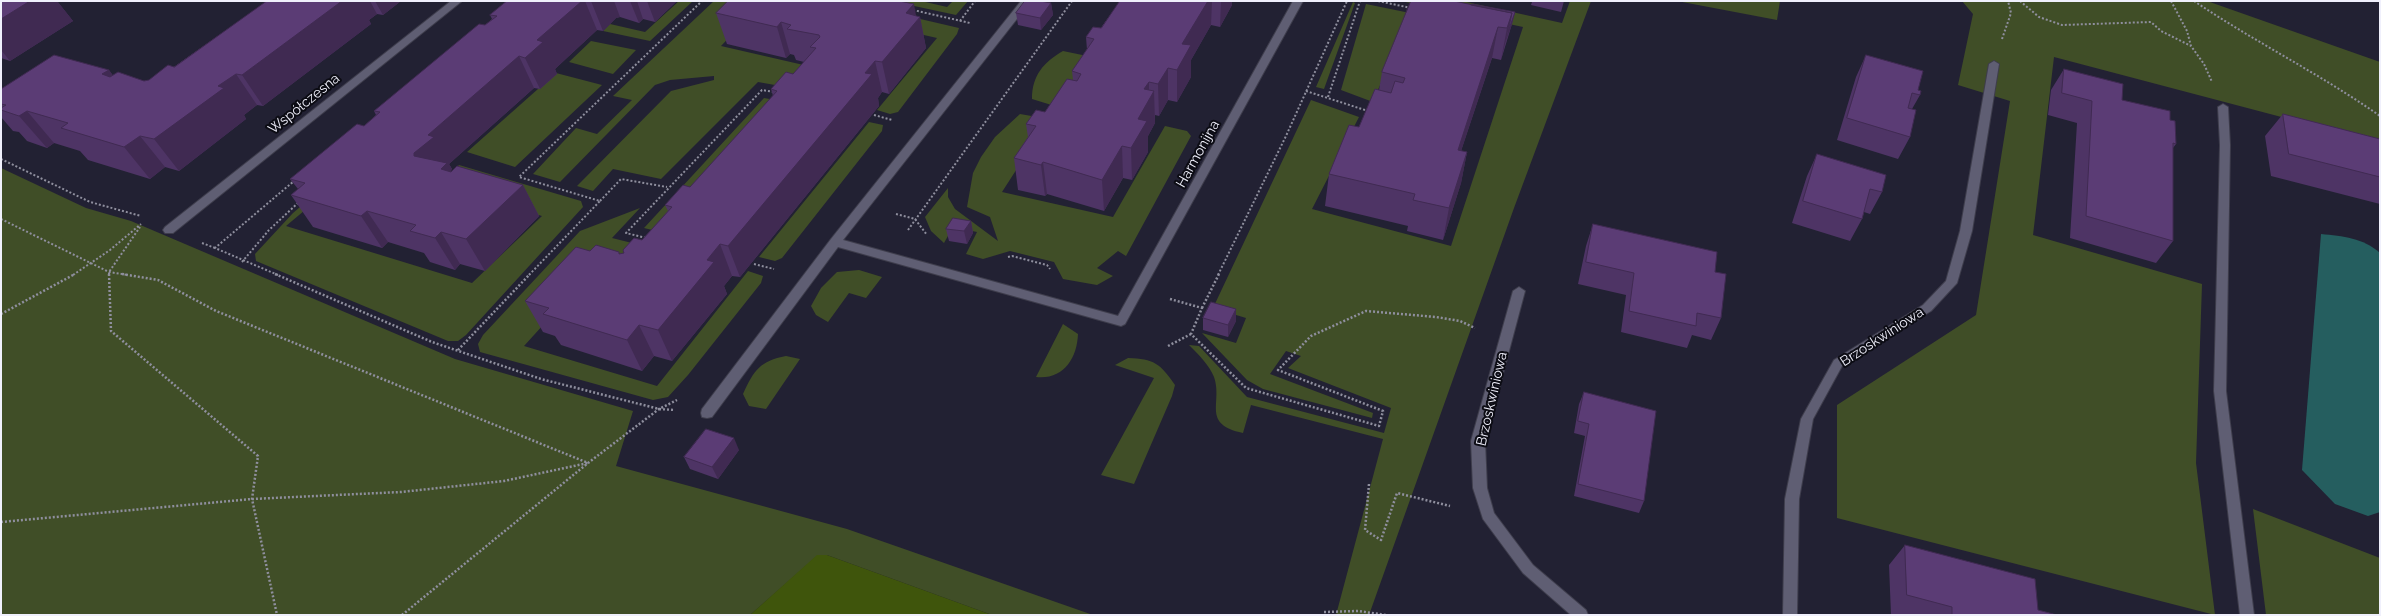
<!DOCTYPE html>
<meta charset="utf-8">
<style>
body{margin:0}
#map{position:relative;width:2381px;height:616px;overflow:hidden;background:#222133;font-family:Raleway,sans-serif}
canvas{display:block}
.frame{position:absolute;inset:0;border:2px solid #f0f0fc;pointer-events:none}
</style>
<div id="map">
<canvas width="2381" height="616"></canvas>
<div class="frame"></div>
</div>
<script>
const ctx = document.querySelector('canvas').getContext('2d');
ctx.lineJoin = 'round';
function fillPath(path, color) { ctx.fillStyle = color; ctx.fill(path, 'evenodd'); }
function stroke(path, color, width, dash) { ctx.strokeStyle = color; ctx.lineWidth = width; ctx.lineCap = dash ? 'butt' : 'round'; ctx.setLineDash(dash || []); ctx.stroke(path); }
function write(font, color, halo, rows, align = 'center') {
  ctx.font = font + ' Raleway,sans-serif'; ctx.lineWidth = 4; ctx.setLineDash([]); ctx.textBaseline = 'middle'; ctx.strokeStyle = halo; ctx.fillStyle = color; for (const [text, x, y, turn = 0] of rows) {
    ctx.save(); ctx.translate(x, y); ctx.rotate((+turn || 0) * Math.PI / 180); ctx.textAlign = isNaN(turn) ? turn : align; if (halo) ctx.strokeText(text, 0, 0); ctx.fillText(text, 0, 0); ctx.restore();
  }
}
fillPath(new Path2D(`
 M541,1L535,17L286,226L472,283L542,216L437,186L459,165L581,201L583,207L466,335L458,341H448L256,261L255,254L293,213Z
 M679,1H693L650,41L603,31L610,24L645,32Z
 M714,1H764L721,46L821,69L803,90L758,82L661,179L613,169L593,191L577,186L671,91L714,80V76L670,80L655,85L560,182L533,174L576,128L597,134L632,100L613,96Z
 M775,1H843L959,28L957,34L898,112L890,114L877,110L937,38Z
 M891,1H921L947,7L953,1H968L956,15Z
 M1401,1H1462L1562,23L1570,1H1591L1514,208L1369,615H1336L1383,439L1251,405L1243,433C1201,424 1223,403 1214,377C1209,365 1199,355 1189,345L1199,346L1247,397L1384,433L1391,408L1288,368L1301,356L1286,351L1270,374L1373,413L1372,418L1263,389L1247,380L1202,333L1236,343L1246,318L1213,308L1311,100L1359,117L1312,209L1451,246L1523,27Z
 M1677,1H1780L1777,20Z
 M1962,1H2207L2380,62V143L2054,57L2033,235L2202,284L2196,463L2215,615L1837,518V405L1976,315L2010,101L1958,85L1973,14Z
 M1353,2L1355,3L1324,89L1316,87Z
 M1366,4L1410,13L1373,102L1341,90Z
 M591,41L636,50L613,74L569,62Z
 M1063,51L1092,57L1058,107L1032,99C1032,75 1044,62 1063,51Z
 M556,73L602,85L515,167L467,152Z
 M764,98L792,103L677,236L644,228Z
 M1020,114L1049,119L1002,192L1113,217L1165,126L1187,131L1191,136L1126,256L1118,251L1097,268L1113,276L1097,285L1063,279L1054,262L1010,251L983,259L966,254L977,232L953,227L944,243L931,231L925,217L948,188V197L955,209L998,241L990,217L967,207L973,173L981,157L995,137Z
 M869,122L883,125L882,131L782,258L775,261L759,257Z
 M1,168L86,208L131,221L455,359L633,411L616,466L847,529L1093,615H992L827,555L817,556L750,615H1Z
 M640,208L612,238L664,251L594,269L524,346L657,386L748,271L763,276L761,283L688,375L668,397L653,400L480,352L478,344L483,335L580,231Z
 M859,270L882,277L866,298L849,293L828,322L816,315L811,306L821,288L837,272Z
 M1063,324L1078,334C1077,359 1063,380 1036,377Z
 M786,356L800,359L766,409L749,406L743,394C754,370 760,361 786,356Z
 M1128,358C1154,359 1160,363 1175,385L1172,396L1134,484L1101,475L1154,378L1115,365Z
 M2253,509L2380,558V615H2266Z`), '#404e27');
fillPath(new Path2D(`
 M817,555H827L992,615H750Z`), '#3f550c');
fillPath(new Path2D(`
 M2321,234C2343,236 2363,238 2380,253V512L2368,516L2335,504L2302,470Z`), '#255e5f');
const minor = new Path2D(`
 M451,1H462L173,233H165L163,230L165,227Z
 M1021,1H1031L843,240L1118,316L1293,1H1303L1125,324L1121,326L838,247L712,417L707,418L702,417L701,413L702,409L831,239Z
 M1994,61L1999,64L1972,231L1957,283L1931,311L1842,366L1813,419L1799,499L1797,615H1783L1785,499L1801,419L1834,360L1923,305L1946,281L1960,231L1989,64Z
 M2223,104L2228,107L2230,145L2226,391L2254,615H2240L2214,391L2220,145L2218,107Z
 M1519,287L1525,291L1485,441L1487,488L1494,513L1533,565L1586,610L1588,615H1571L1523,573L1483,519L1473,488L1471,441L1513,291Z`);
stroke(minor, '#3e3d4c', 2);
stroke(new Path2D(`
 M1378,1L1411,8
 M2020,1L2039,17L2062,25L2151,22L2161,31L2191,46
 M2171,1L2187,31L2191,46L2204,64L2212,82
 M2194,1C2255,42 2320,74 2380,116
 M913,10L970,23
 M960,21L975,1
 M2002,39L2011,13L2008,1
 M1306,91L1368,111
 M1328,97L1360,1
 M874,115L892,120
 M1,159L90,202L141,216
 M600,201L621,179L667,187
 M896,214L915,219L927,235
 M1,219L109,272L128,275
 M908,230L1072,1
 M646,238L626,233L762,90L774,92
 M202,243L215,248
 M1008,257L1012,256L1047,265L1050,269
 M242,262L269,230L299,202
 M754,264L774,269
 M73,275L110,250L141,224
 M109,275V272L140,227
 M278,275L215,248L294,181
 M529,275L600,201L519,177L702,1
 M1218,275L1286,136L1347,1`), '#8f8f9e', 2, [2, 2]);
stroke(new Path2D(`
 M109,274L111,331L258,456L252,499L277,615
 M122,274L158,280L216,311L588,463
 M275,274L432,342L541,379L659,409L675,410
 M1170,299L1202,308L1191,334L1246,388L1379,426L1383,411L1278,370L1311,336L1366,311L1436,317L1460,321L1475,328
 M1202,308L1219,274
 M1,314L75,274
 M1168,346L1191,334
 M458,350L530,274
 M1369,484L1365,530L1381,540L1397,493L1450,506
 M1,522L252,499L401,492L504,481L588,463
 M1324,612L1358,611L1386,615
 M402,615L588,463L659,409L677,400`), '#8f8f9e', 2.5, [2, 2]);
fillPath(minor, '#5f5e73');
fillPath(new Path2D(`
 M1,1H57L73,21L10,61L1,58Z
 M267,1H401L383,15L377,14L369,20L371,24L263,106L257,105L244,115L246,119L179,171L165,167L150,179L88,160L80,151L54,143L47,148L27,141L19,132L13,131L1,117V89L109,70L113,76L144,81L149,80L174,67Z
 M507,1H677L655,22L643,19L639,23L620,17L616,18L603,31L597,30L555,69L557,74L540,89L534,88L449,164L452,169L451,170L452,172L523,185L539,216L485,271L460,264L455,270L430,262L424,253L388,242L382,248L313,227L291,195L298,189L290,179L364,126L376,115L374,111L485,25L492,19L490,15Z
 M1120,1H1232V5L1220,27L1211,25L1191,60V77L1177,102L1168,100L1159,116L1155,115V123L1148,136V152L1132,180L1123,178L1104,211L1047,194L1045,196L1018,190L1014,158L1028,137L1026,124L1045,112L1073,80L1072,71L1087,50L1086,37L1101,28Z
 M1529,1H1564L1561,12L1531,5L1532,2Z
 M1051,3L1053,15L1041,30L1018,25L1016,13Z
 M1515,12L1512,24L1501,60L1492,58L1461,151L1467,152L1461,183L1443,240L1407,231L1408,226L1325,206L1329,174L1359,127L1379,90L1382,72Z
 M716,13L916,16L920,17L926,48L889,94L882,92L878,98L879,106L740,277L732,276L724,286L727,294L672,361L654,356L642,371L561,345L555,336L543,332L525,301L590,251L620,254L624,253L642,240L668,211L665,205L690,187L773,96L771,89L793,74L804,62L796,60L794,55L790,54L786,58L727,44Z
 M1866,55L1920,95L1912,109L1910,137L1898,159L1837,140L1856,77Z
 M2064,69L2122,100L2170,120L2176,144L2173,148V241L2156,263L2070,238L2077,123L2048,115L2051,90Z
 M2283,114L2380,139V204L2271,176L2265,136Z
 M1817,154L1882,192L1870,214L1864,212L1862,219L1850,241L1792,223L1807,176Z
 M971,221L973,233L967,244L949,241L946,229Z
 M1593,224L1715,272L1721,318L1711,340L1692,335L1687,348L1621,332L1626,295L1578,284L1586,246Z
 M1236,309V321L1228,337L1203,330V318Z
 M1584,392L1644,501L1639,513L1574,496L1585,436L1574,433L1579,404Z
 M739,450L718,479L690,469L684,457Z
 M1905,545L2038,610L2057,615H1891L1889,565Z`), '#4e3465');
fillPath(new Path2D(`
 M30,1H57L73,21L10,61L1,50V19Z
 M342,1H370L377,14L369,20L371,24L263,106L242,75Z
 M375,1H401L383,15Z
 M582,1H585L597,30L555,69L557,74L540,89L525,58L537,40Z
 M591,1H614L620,17L616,18L603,31Z
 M630,1H637L643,19L639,23Z
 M647,1H677L655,22Z
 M1208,1H1212L1211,25L1191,60V77L1177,102V70L1182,44Z
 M1221,1H1232V5L1220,27Z
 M1051,3L1053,15L1041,30L1040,18Z
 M914,4L917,21L920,17L926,48L889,94L882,62L906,13Z
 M1515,12L1512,24L1505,44L1508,32Z
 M1512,13L1505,44L1501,60L1507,28Z
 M781,22L790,54L786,58L777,27Z
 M1498,27L1492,58L1451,181L1458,150Z
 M519,56L534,88L449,164L452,169L451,170L465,195L414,156V153L428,135Z
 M875,61L882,92L878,98L879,106L740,277L728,246Z
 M1168,68V100L1159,116L1158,84Z
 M109,70L133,102L102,74Z
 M236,74L257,105L244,115L246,119L179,171L154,139L218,86Z
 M1149,82V100L1154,91L1155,123L1148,136V152L1132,180L1131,148L1138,119L1144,89Z
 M27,111L54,143L47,148L19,116Z
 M140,136L165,167L150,179L124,147Z
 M1122,146L1123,178L1104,211L1102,180Z
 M1467,152L1461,183L1443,240L1449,208Z
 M1043,162L1047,194L1045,196L1041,165Z
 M523,185L539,216L485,271L466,239Z
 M367,211L388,242L382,248L361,216Z
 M971,221L973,233L967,244L964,231Z
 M441,232L460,264L455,270L435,238Z
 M720,244L732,276L724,286L727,294L672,361L658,330L707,260Z
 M1236,309V321L1228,337V325Z
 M639,325L654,356L642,371L627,340Z
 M734,438L739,450L718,479L712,467Z`), '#402a52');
const building = new Path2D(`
 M1,1H30L1,19Z
 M267,1H342L242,75L236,74L218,86L224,88L154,139L140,136L124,147L61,128L68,123L27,111L19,116L1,110V108L6,105L1,104V89L54,55L109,70L102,74L110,77L118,72L144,81L149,80L168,65L174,67Z
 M507,1H582L537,40L543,42L525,58L519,56L428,135L434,137L414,153V156L447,163L441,169L451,172L457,166L523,185L466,239L441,232L435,238L410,231L416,225L367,211L361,216L291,195L305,183L290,179L357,124L364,126L380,112L374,111L479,24L485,25L497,16L490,15Z
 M728,1H899L914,4L906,13L920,17L882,62L875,61L865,73L872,74L728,246L720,244L707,260L714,262L658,330L639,325L627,340L543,314L549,308L525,301L576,247L590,251L596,245L619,252V254L624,253L623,250L634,238L642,240L672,207L665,205L683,185L690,187L777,91L771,89L786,72L793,74L816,48L810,47L820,37L819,35L787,29L791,25L781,22L777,27L716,13Z
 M1025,1H1040L1051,3L1040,18L1016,13Z
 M1120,1H1208L1182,44L1191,45L1177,70L1168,68L1158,84L1149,82L1144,89L1154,91L1138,119L1147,121L1131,148L1122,146L1102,180L1043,162L1041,165L1014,158L1036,126L1026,124L1036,110L1045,112L1067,79L1077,81L1081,74L1072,71L1094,39L1086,37L1093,27L1101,28Z
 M1411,1H1454L1512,13L1507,28L1498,27L1458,150L1467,152L1449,208L1413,200L1415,194L1329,174L1349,125L1359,127L1375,89L1391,93L1395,81L1403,83L1405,78L1382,72Z
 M1472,4L1515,12L1508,32L1512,13L1471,5Z
 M1866,55L1923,71L1918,90L1921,91L1920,95L1912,93L1908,108L1916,110L1910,137L1847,118Z
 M2064,69L2123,84L2122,100L2170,111V120L2175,121L2176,144L2173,143V241L2086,216L2092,101L2062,93Z
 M2283,114L2380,139V177L2289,154Z
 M1817,154L1886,175L1882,192L1870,189L1862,219L1803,201Z
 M953,218L971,221L964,231L946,229Z
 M1593,224L1717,252L1715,272L1726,274L1721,318L1697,313L1696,326L1629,311L1634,273L1586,262Z
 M1211,302L1236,309L1228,325L1203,318Z
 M1584,392L1656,411L1644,501L1578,484L1589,424L1578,421Z
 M706,429L734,438L712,467L684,457Z
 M1905,545L2035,579L2038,610L2057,615H1952V607L1907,595Z`);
fillPath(building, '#5b3c75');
stroke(building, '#402a52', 1);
write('14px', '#f0f0fc', '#0c0c14', [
 ["Współczesna",304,104,-39],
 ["Harmonijna",1198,154,-61],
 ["Brzoskwiniowa",1882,337,-33],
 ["Brzoskwiniowa",1492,399,-77]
]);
</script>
